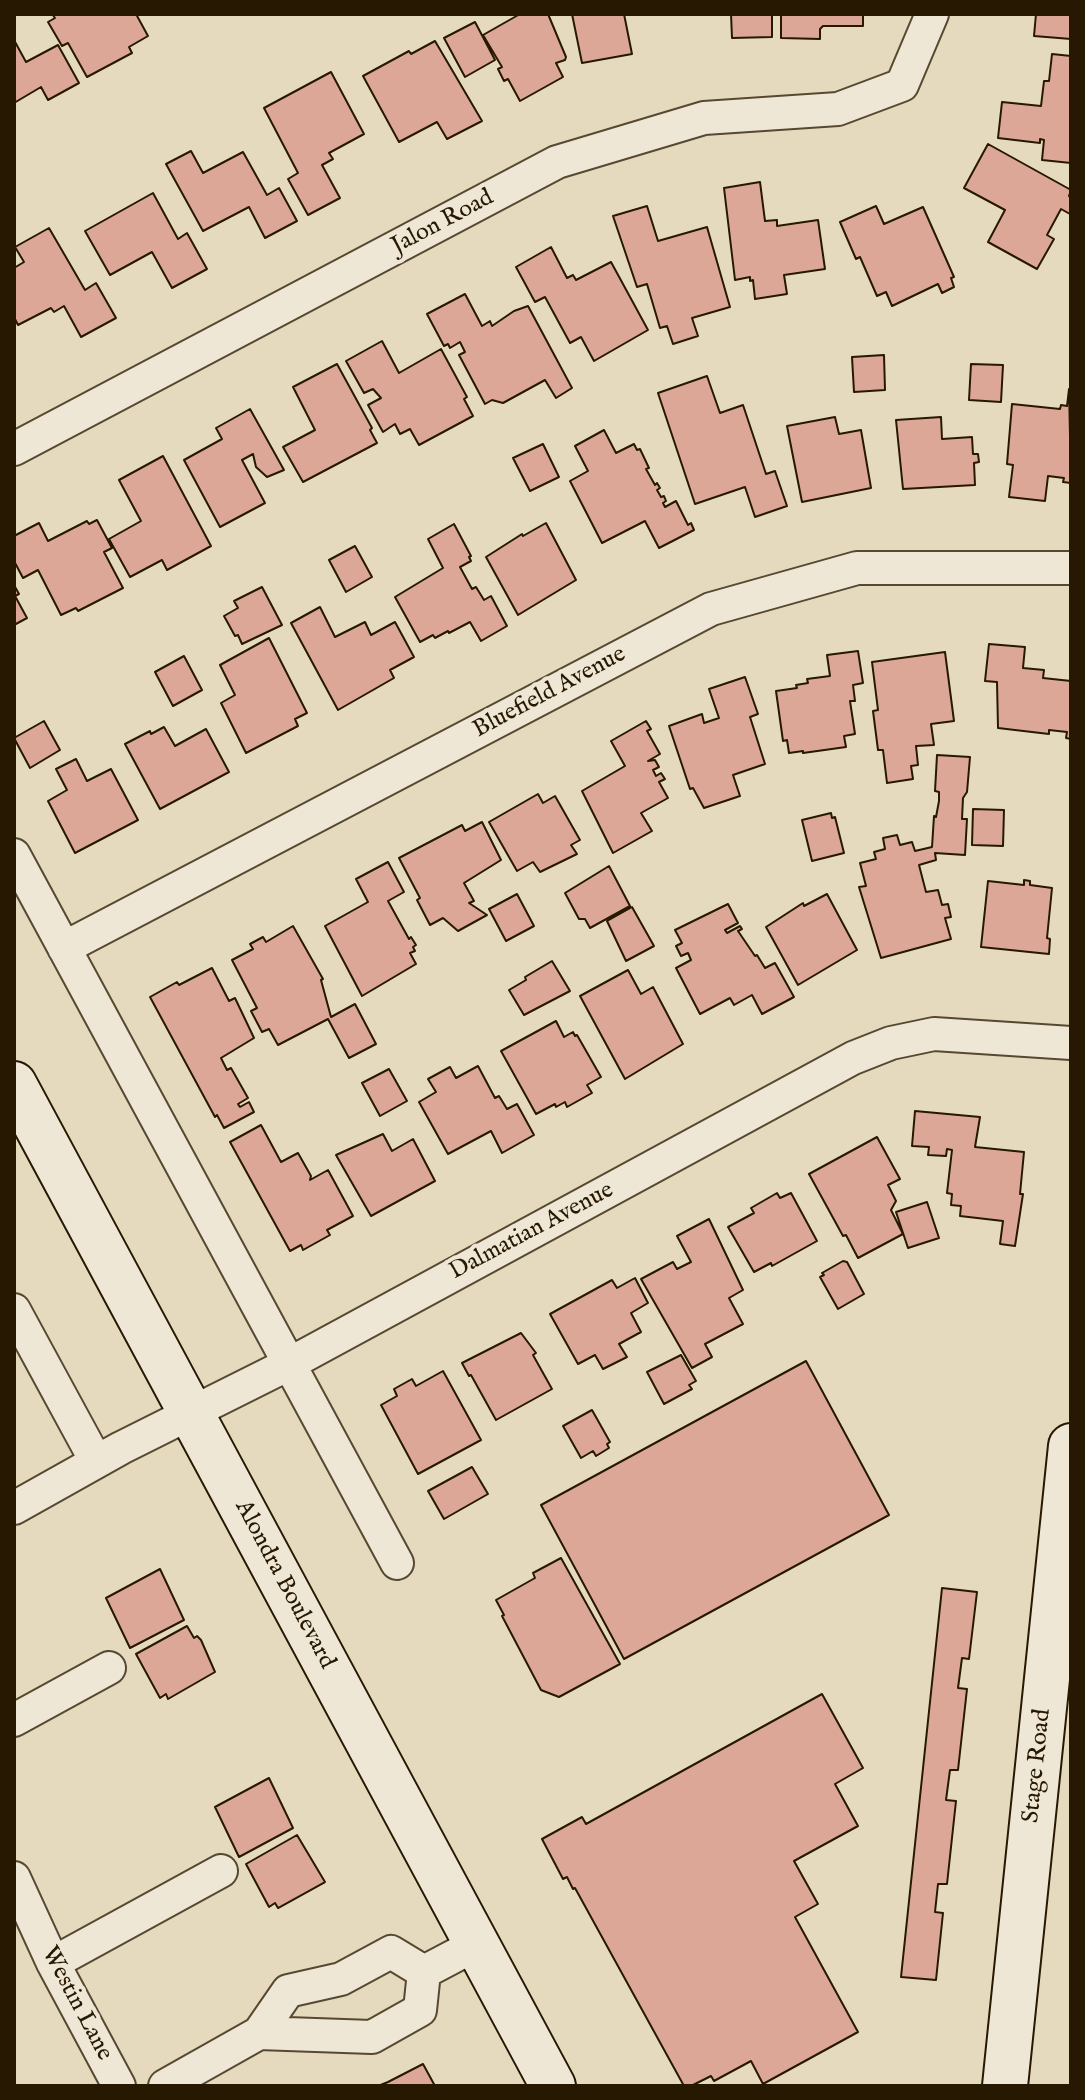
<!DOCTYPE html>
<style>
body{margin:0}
#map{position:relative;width:1085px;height:2100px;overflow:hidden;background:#e6dabe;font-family:"IM FELL English",serif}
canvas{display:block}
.frame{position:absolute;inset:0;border:16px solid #271802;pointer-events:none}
</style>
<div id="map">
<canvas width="1085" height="2100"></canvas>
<div class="frame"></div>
</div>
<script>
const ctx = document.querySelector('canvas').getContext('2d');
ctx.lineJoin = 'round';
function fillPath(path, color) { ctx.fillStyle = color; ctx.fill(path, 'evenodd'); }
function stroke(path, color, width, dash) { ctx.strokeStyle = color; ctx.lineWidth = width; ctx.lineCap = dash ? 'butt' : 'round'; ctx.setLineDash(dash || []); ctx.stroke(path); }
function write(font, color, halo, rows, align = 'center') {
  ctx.font = font + ' "IM FELL English",serif'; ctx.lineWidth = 8; ctx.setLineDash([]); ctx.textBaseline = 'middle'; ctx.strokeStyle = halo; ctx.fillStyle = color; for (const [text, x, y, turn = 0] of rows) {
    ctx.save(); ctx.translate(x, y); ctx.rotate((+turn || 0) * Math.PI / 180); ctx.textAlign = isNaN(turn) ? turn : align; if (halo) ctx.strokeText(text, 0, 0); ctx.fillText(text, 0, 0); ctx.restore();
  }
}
const building = new Path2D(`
 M52,14H136L148,36L129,47L132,53L87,77L68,43L62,46L48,22L55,18Z
 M520,14H548L566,57L565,60L556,63L563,77L520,101L508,79L504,81L498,69L502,67L483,35Z
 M572,14H624L632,54L582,63Z
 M731,14H772V37L732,38Z
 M781,14H863V26H823L820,29V39L781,38Z
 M1036,14H1071V39L1034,36Z
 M475,22L495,60L465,77L444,38Z
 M14,40L26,62L58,45L79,83L48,100L41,87L14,103Z
 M435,41L482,121L447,139L437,122L399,142L363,76L409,51L411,54Z
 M1052,54L1071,56V163L1042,160L1044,140L1040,139V143L998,138L1002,102L1041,106L1044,81H1049Z
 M331,72L364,134L329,153L333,159L322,165L340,198L308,215L288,179L298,173L264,108Z
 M988,144L1071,190L1069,196L1071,198V212L1070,214L1061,209L1047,235L1054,239L1037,269L988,242L1005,210L964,188Z
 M191,151L203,173L243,152L267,195L279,188L297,221L265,238L249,207L203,231L166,164Z
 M760,182L765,221L777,220V226L818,220L825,269L784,275L787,294L755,299L753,280L750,281V277L735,280L724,188Z
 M153,193L178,239L187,233L207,269L172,288L152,252L110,275L85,231Z
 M647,206L658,241L707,227L730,307L692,318L698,336L673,344L667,326L660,328L647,284L637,287L613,216Z
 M876,206L884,224L923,207L954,277L951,278L954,287L942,293L938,284L892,306L886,292L877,296L860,257L856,259L840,222Z
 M49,228L85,290L96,283L116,318L81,337L64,306L54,312L51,308L18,325L14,317V268L24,262L15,247Z
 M551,247L567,278L573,275L576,280L611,262L648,330L594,361L581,337L570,343L545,297L535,302L516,267Z
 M465,294L482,326L490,321L492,326L514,311L528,306L572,388L556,398L545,380L503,403L492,400L485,404L459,355L465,352L460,342L450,348L448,344L444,346L427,314Z
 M382,341L399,373L441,349L467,397L464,399L473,416L419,445L410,429L400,434L395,424L383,432L368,405L381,398L373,389L364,393L346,361Z
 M884,355L885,390L854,392L852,357Z
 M337,364L372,428L370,430L377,443L303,482L283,447L315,430L293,387Z
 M971,364L1003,365L1001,402L969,400Z
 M707,376L720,413L743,405L766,474L775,471L787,506L755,517L745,487L695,504L658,393Z
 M1069,389L1071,483L1063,482L1064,478L1048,476L1045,501L1009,497L1013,465L1007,464L1012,404L1060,409L1061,405L1067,406Z
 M250,409L284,470L267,477L256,467L253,454L242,460L265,503L220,527L184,460L222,439L216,428Z
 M835,417L839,434L861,430L871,488L802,502L787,426Z
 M941,417L942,439L972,437L973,454H978L979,462L974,463L975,485L903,489L896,420Z
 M604,430L616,453L634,444L637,450L640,449L649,468L646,469L655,485L657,483L660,488L657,490L661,497L664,496L666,501L663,503L665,507L676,501L688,525L691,523L694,530L659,548L645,521L602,543L570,481L588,471L575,446Z
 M543,444L559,477L530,491L513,458Z
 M163,456L211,546L167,570L162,560L130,577L109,539L141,521L119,480Z
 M97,520L112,548L104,552L123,588L78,611L76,608L61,615L38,570L23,578L14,561V536L39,523L48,541L87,521L89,524Z
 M546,523L576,580L518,615L486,557L522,534L523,536Z
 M454,524L471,556L469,557L471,561L460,567L472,589L476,587L484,600L491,596L507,626L481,641L470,622L449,633L448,631L435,638L433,635L420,642L395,597L443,568L428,539Z
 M355,546L372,577L346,592L329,560Z
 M14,585L19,594L15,596L27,618L14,625Z
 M262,587L282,625L242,644L238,635L235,636L224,616L238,608L234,601Z
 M320,607L335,637L365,622L371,635L395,622L414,657L390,670L394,678L338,710L291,623Z
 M269,638L307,713L295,719L298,726L246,753L221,703L235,695L220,665Z
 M989,644L1025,647L1023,668L1044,670L1043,678L1071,681V739L1066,738L1067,732L1049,730V734L998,728L997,682L985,681Z
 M858,651L863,683L853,685L855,701H850L855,734L844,736L846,747L803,753V751L789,753L787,740L783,741L776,691L797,688L796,685L808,683L807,679L830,676L827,655Z
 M945,652L954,721L931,724L934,745L916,746L918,765L911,766L913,779L887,783L883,750H878L873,711L878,710L872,662Z
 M184,656L202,690L173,706L155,672Z
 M745,677L758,714L750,717L765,764L733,775L740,796L704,808L693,788L690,789L669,726L702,714L704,723L719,718L709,689Z
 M44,721L60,750L30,768L14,738Z
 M646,721L651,729L647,731L660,754L648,761L655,760L659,767L653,770L656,776L661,773L665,779L659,782L668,798L641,813L652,831L613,853L582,791L625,766L611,741Z
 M164,727L175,746L206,729L229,772L160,809L125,744L150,731L151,734Z
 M937,755L970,757L967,792L963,798L962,819H967L965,855L935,853L936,860L919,865L926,892L938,890L942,905L948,904L951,917L945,918L951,939L881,958L859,887L866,886L860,863L876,859L874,852L885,849L883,838L897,835L900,845L912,842L915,851L932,847L934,816L936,817L939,801V792L935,791Z
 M76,759L87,781L111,769L138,820L75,853L48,801L67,790L56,769Z
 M538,794L543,803L555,796L580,840L571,845L577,854L540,872L533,862L517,871L489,822Z
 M973,809L1004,810L1003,846L972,845Z
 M831,813L832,818L835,817L844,853L812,861L802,820Z
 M482,822L501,860L464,883L474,901L469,903L487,915L458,931L443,918L430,925L417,900L420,898L399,858L462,825L465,831Z
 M388,862L404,892L388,901L409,939L411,937L416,945L413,947L415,951L410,953L416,964L362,996L325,926L368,902L356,879Z
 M609,866L630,906L590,928L585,919H579L565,893Z
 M1024,880L1030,881V885L1052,888L1047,938L1050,939L1049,954L981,947L988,881L1024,885Z
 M517,894L534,926L506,941L489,909Z
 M827,894L857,950L798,985L766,927L803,903L804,906Z
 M728,904L738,923L725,930L727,933L740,926L742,929L738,931L755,956L757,955L765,968L775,963L794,997L762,1014L752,995L734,1005L730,998L700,1014L676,968L691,960L688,953L681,956L676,946L682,943L675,930Z
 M632,907L654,946L626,961L607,921Z
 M293,926L323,979L321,980L331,1017L355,1004L376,1044L349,1058L328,1019L278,1045L269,1029L262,1032L251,1011L257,1008L232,960L253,949L250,944L263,937L266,942Z
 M552,961L570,991L524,1015L509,990L526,980L525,977Z
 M212,968L229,1001L235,998L254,1038L221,1058L227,1070L231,1068L248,1098L238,1104L240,1107L249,1102L254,1112L224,1128L217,1115L215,1117L150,997L177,982L179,985Z
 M628,970L641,994L653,987L683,1044L625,1079L580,996Z
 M556,1021L564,1037L573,1032L575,1036L577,1035L601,1077L587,1085L592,1093L567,1107L565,1102L556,1107L555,1104L536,1114L501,1051Z
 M478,1066L495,1098L499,1096L507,1109L517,1104L534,1135L502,1153L491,1131L448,1154L419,1102L436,1092L428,1079L450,1067L456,1078Z
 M389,1069L407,1101L380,1116L362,1083Z
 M915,1111L980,1117L975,1147L1024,1152L1020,1194H1023L1015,1246L1000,1244L1003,1221L960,1216L961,1206L951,1205L952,1194L947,1193L952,1150L947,1149L946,1156L928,1155L929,1147L912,1146Z
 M261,1125L281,1162L298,1153L311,1176L310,1180L328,1170L353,1216L327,1230L330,1235L303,1250L301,1245L290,1251L230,1142Z
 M383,1134L392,1151L413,1139L435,1181L371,1216L336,1155Z
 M877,1137L900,1179L888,1185L896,1201L891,1210L903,1234L858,1258L846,1235L843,1236L809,1174Z
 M777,1193L780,1198L791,1193L817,1241L772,1266L771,1263L754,1272L728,1227L754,1213L751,1208Z
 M927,1202L939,1238L908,1248L896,1212Z
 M709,1219L743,1290L729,1298L743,1324L705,1344L712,1357L692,1368L641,1279L673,1262L677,1269L691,1262L677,1236Z
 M843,1261L847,1262L864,1294L838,1309L820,1277L824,1275L822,1273Z
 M635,1278L648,1303L631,1313L641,1332L619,1344L627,1357L603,1369L595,1355L578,1364L550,1314L612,1280L617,1288Z
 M521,1333L536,1353L533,1355L552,1389L496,1420L471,1375L469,1376L462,1363Z
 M681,1355L696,1381L689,1385L692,1389L664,1404L647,1372Z
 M806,1361L889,1515L624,1659L541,1505Z
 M443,1371L481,1440L418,1474L381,1405L397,1396L394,1389L412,1379L416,1386Z
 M592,1410L610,1442L607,1444L609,1448L596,1456L593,1451L581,1458L563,1426Z
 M472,1467L488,1494L444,1519L428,1491Z
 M561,1558L620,1664L559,1697L541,1690L502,1616L504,1615L496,1600L535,1578L533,1573Z
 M160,1569L184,1620L130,1648L106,1598Z
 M942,1588L977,1592L969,1659L962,1658L958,1688L967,1689L958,1770H950L946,1800L956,1801L947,1884H938L935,1912L943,1913L936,1980L901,1977Z
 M187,1626L194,1638L197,1636L201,1640L215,1672L168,1699L166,1694L160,1698L136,1654Z
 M822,1694L863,1768L835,1784L858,1826L794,1861L818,1904L795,1917L858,2032L763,2084L751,2061L714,2081L711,2076L691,2086H684L575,1888L573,1889L567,1877L563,1879L542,1839L582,1817L586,1824Z
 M269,1778L293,1828L239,1857L215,1807Z
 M297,1835L325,1882L278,1908L275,1903L269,1907L246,1864Z
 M423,2064L435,2086H378L388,2082Z`);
fillPath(building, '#dda798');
stroke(building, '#271802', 2);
const minor = new Path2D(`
 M14,449L557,162L704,118L838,109L902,85L932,14
 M14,855L397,1563
 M64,948L711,609L857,568H1071
 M14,1310L96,1461
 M14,1508L121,1448L289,1364L853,1058L891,1043L934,1034L1071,1043
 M14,1720L109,1668
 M14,1878L53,1963L119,2086
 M53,1963L221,1871
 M424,1972L477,1944
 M259,2033L372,2037L420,2010L424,1972
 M165,2086L259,2033L288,1991L341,1979L391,1952L424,1972`);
const secondary = new Path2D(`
 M14,1084L553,2086
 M1005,2086L1071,1446`);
stroke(minor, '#574831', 36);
stroke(secondary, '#271802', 48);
stroke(minor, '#efe7d5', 32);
stroke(secondary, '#efe7d5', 44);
write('24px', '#271802', '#efe7d5', [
 ["Jalon Road",443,223,-28],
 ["Bluefield Avenue",550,693,-28],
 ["Dalmatian Avenue",532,1232,-28],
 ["Alondra Boulevard",284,1585,62],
 ["Stage Road",1038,1766,-84],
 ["Westin Lane",76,2004,62]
]);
</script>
